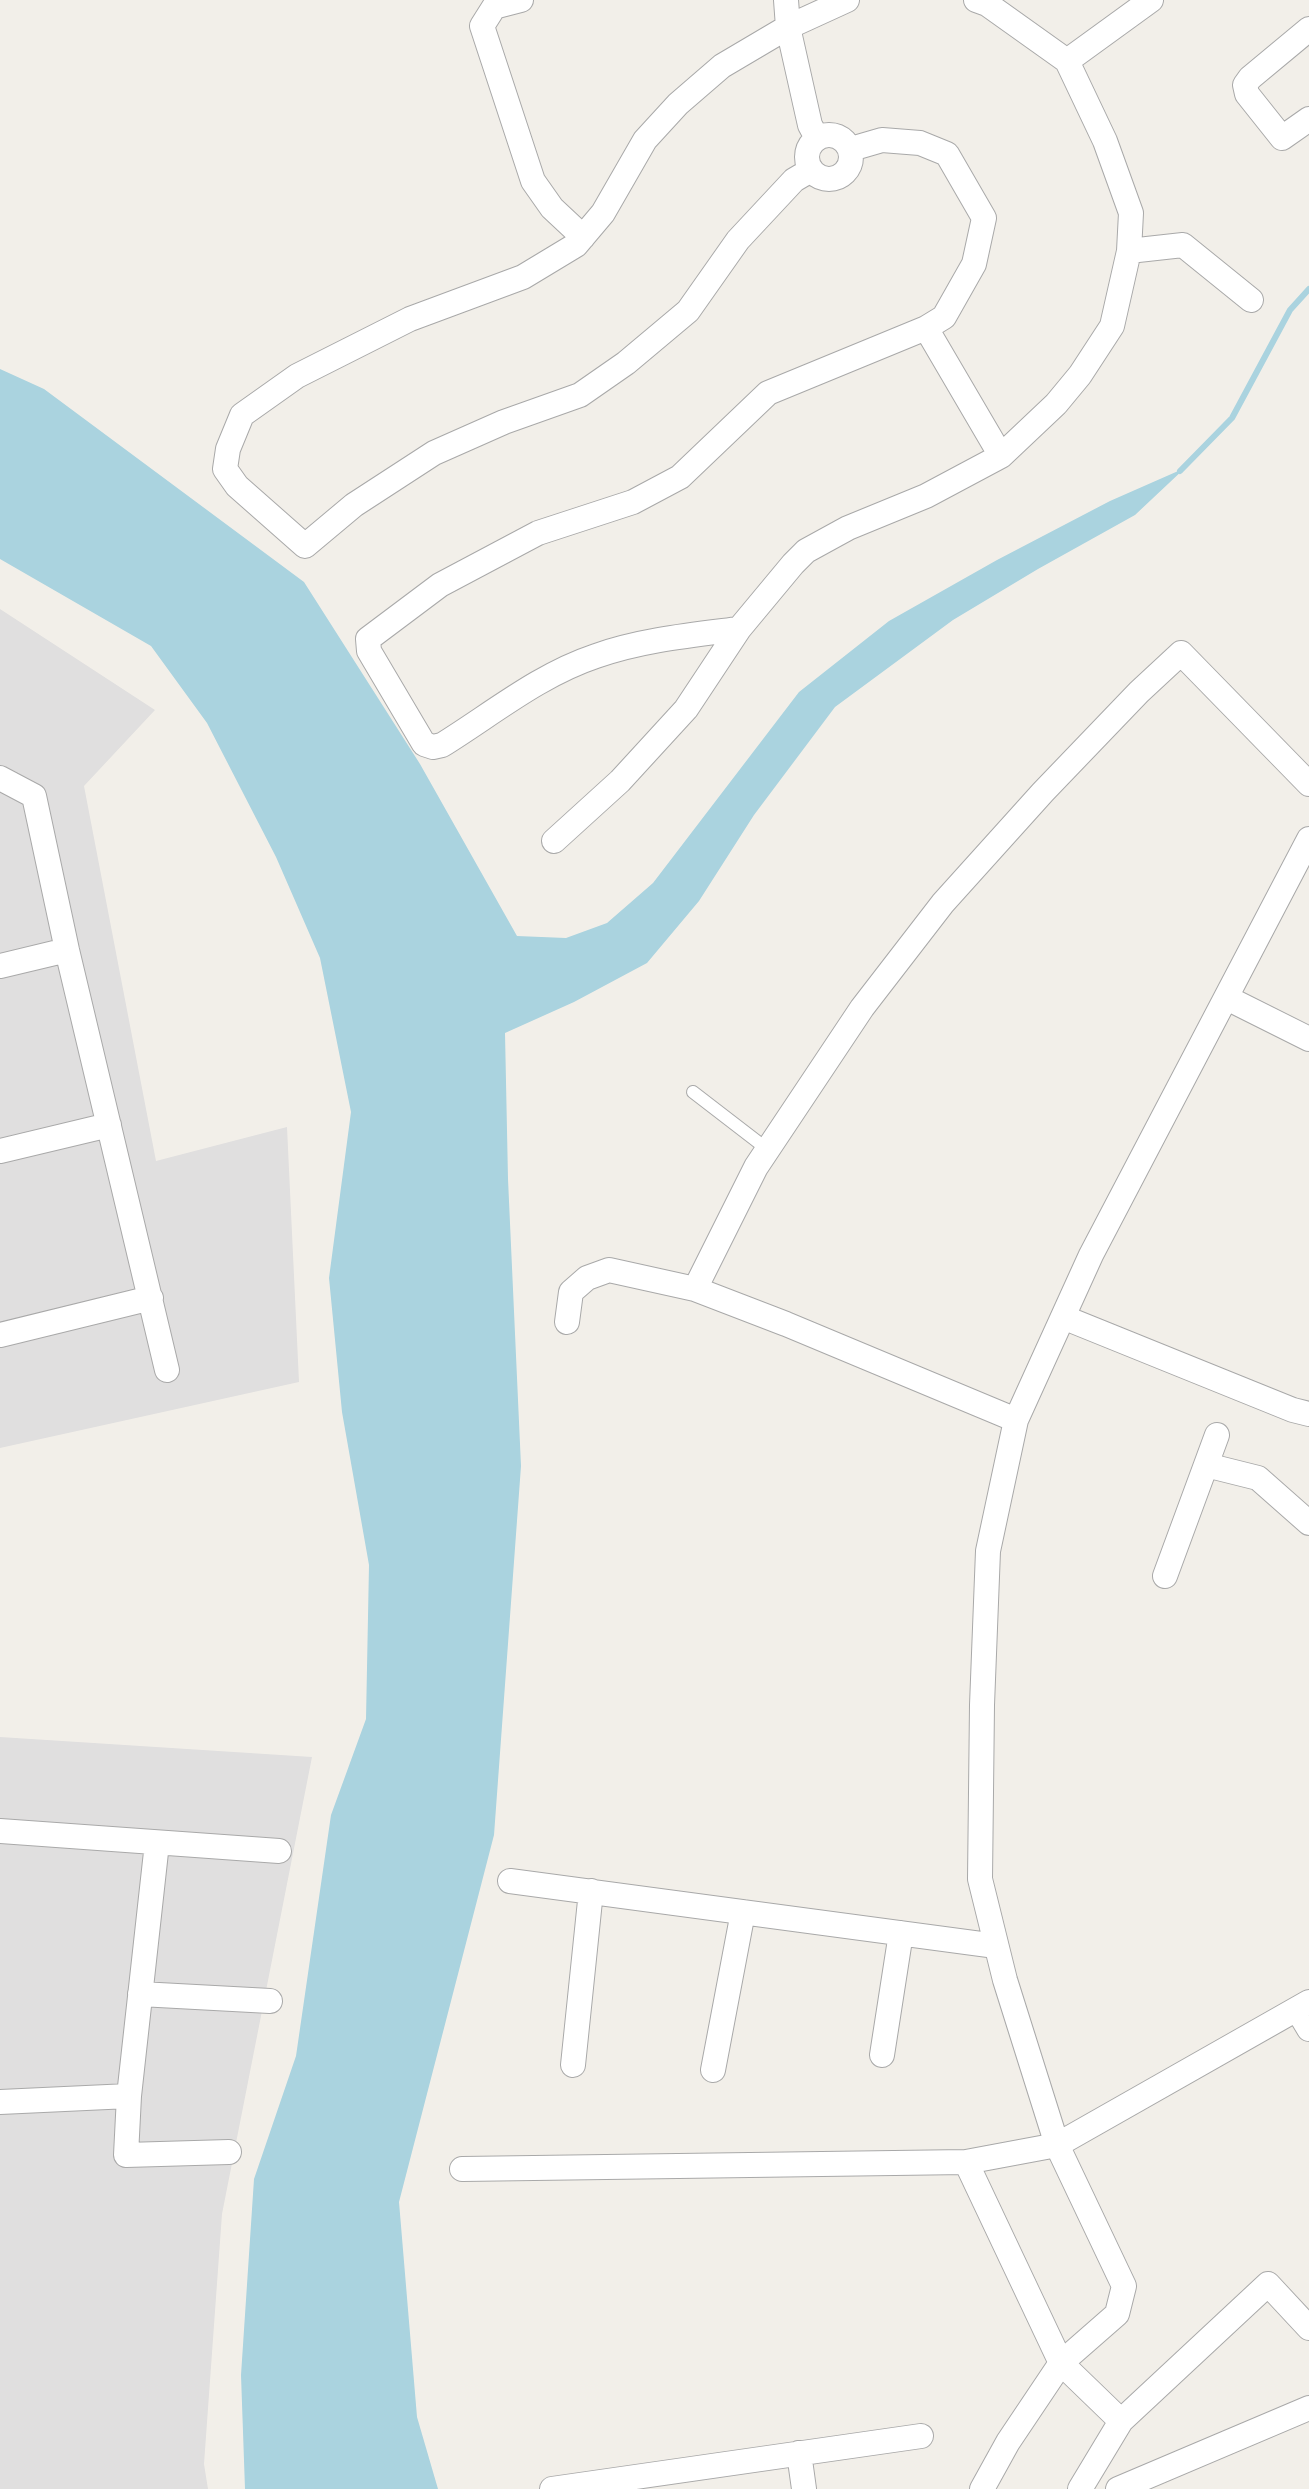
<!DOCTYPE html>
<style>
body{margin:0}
canvas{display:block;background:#f2efe9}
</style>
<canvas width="1309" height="2489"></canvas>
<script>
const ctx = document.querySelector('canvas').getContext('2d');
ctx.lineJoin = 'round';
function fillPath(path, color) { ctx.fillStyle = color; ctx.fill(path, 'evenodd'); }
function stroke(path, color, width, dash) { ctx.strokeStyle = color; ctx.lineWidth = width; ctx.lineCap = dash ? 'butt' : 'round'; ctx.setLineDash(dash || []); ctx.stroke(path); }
fillPath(new Path2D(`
 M0,609L155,710L84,786L156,1161L287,1127L299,1382L0,1448Z
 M0,1737L312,1757L222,2214L204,2464L208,2489H0Z`), '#e0dfdf');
fillPath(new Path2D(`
 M0,369L44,389L304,582L420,764L517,936L566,938L607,923L653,883L799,692L889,621L997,560L1110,501L1185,468L1135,515L1038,569L953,620L835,707L754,815L699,901L647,963L574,1002L505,1033L508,1179L521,1466L494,1835L399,2202L417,2417L438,2489H245L241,2375L254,2179L296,2056L331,1815L366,1719L369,1565L342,1412L329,1278L351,1112L320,958L276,857L207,723L151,646L0,559Z`), '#aad3df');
stroke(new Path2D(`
 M1180,471L1232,418L1290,310L1309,289`), '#aad3df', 6);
const service = new Path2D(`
 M693,1092L767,1149`);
const minor = new Path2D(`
 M521,0L494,7L482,26L533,181L552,208L583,237
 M786,0L788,27L810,125L817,138
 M1309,29L1250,78L1245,85L1247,94L1282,138L1309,119
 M1067,61L1151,0
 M807 157a22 22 0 1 1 44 0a22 22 0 1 1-44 0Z
 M811,170L794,180L738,240L688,311L626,363L580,395L504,422L434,453L354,505L305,546L237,486L225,469L228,449L242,415L297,376L410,319L523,277L576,245L603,213L645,140L678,104L722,66L788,27L847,0
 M1129,251L1183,245L1251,300
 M926,328L1001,456
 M739,629C692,635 641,640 596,656C539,675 492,714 442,745L433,747L424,744L369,651L368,639L440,585L538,533L633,502L680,477L768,393L926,328L944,317L974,264L984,218L947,154L920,143L882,140L851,149
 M0,778L34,796L67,950L167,1370
 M554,841L620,781L686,709L739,629L793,564L806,551L848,528L926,496L1001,456L1056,404L1080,375L1112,326L1129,251L1131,213L1105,141L1067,61L987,4L976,0
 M0,966L67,950
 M1227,998L1309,1039
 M0,1151L109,1125
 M695,1289L786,1324L1016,1420
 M1063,1317L1293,1410L1309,1414
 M567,1322L571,1292L587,1278L609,1270L695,1289L756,1167L862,1008L943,903L1043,792L1139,692L1181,653L1309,784
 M0,1335L151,1298
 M1206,1465L1258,1478L1309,1523
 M1165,1576L1217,1435
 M0,1831L279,1851
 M157,1843L129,2096L126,2155L229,2152
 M510,1881L996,1946
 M140,1994L270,2001
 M1297,2009L1309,2029
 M882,2055L901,1933
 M573,2065L591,1891
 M713,2070L743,1912
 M0,2102L129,2096
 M966,2162L1061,2363L1121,2421
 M462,2169L966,2162L1057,2145L1309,2002
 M799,2453L804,2489
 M552,2489L921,2436
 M982,2489L1008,2442L1061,2363L1117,2314L1124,2286L1057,2145L1005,1980L980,1879L982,1705L988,1551L1016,1420L1091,1255L1309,839
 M1080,2489L1121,2421L1268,2284L1309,2328
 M1118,2489L1309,2408`);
stroke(service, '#a9a9a9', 14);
stroke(minor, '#a9a9a9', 26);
stroke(service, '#fff', 12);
stroke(minor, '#fff', 24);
</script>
